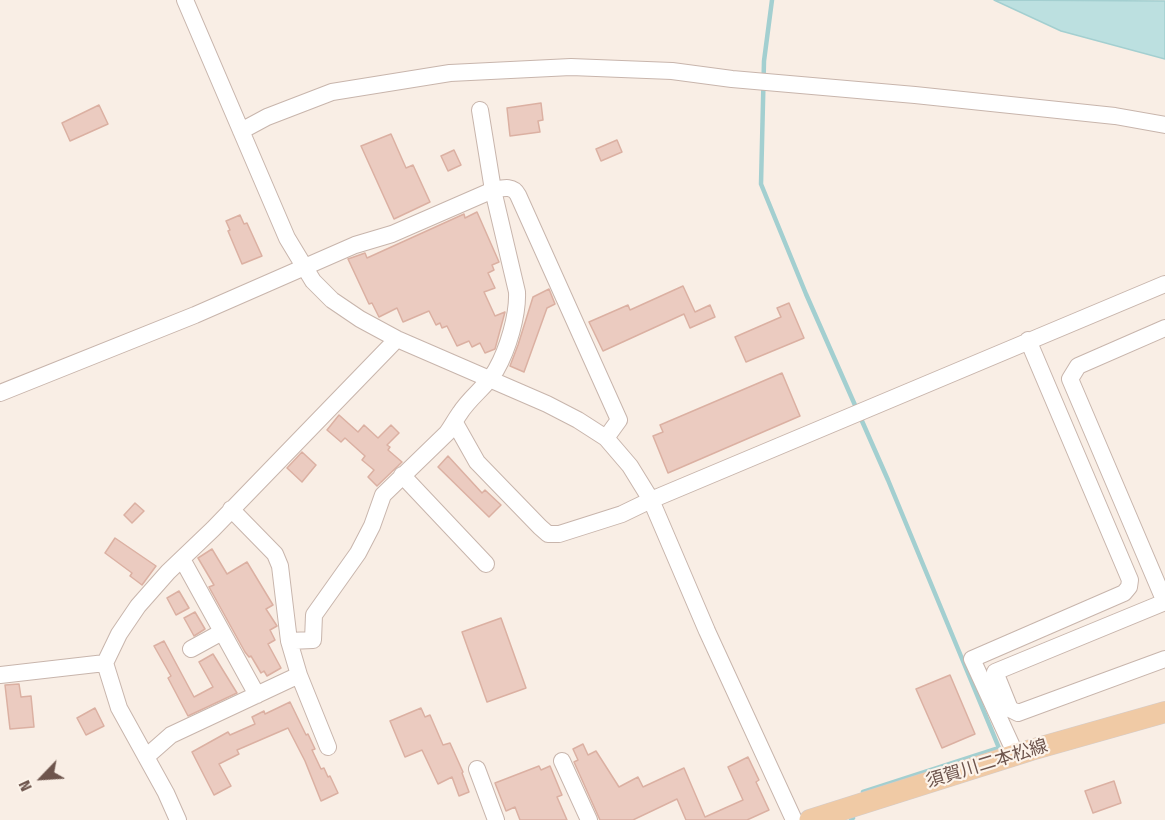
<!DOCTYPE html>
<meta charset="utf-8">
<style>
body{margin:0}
#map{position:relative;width:1165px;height:820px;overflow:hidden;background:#f9eee5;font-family:"Fira Sans Condensed",sans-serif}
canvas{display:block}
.north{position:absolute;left:12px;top:748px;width:60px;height:60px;-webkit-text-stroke:4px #fcf3ea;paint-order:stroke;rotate:245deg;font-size:16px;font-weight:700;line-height:24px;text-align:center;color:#6e554d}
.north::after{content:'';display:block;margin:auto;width:21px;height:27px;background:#6e554d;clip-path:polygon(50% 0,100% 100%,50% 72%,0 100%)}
</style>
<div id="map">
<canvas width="1165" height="820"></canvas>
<div class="north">N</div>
</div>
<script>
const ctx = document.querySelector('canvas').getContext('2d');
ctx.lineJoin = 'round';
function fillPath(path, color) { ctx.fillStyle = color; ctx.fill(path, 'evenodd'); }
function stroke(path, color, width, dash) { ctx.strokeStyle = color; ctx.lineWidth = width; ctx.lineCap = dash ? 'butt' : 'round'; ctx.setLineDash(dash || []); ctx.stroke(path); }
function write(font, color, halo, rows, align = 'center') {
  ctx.font = font + ' "Fira Sans Condensed","Noto Sans JP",sans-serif'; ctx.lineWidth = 4.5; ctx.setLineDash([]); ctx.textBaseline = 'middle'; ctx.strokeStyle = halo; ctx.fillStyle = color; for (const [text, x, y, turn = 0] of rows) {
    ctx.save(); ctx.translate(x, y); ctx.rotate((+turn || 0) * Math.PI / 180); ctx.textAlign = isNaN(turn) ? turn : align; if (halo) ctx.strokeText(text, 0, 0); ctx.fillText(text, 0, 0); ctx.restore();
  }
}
const water = new Path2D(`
 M994,0L1165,1V59L1061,31Z`);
fillPath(water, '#bce0e0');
stroke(water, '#a3cfd0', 1.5);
stroke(new Path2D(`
 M772,0L764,61L761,184L806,294L888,480L999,748L863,792
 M851,820L853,818`), '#a3cfd0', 4.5);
const building = new Path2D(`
 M541,103L543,120L538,121L540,132L510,136L507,108Z
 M99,105L108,124L70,141L62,123Z
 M391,134L406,168L413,165L430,202L394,219L361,146Z
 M617,140L622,152L601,161L596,149Z
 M454,150L461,165L448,171L441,156Z
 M477,212L499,262L492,265L494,270L488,273L495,288L484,292L495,316L505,312L495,349L485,353L480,343L472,347L469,341L457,346L447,326L442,328L440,323L436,325L429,311L403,322L397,308L379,317L372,303L369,304L348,259L365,253L367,258L464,214L465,218Z
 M240,215L244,224L247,223L262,256L242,264L228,231L230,230L226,221Z
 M683,286L695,312L710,305L715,317L690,328L684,314L603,351L589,322L628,305L630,310Z
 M549,289L555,304L547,308L524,372L510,366L518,345L533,297Z
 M789,303L804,338L746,362L735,337L781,317L777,308Z
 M782,373L800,416L668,473L653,436L663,432L660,425Z
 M339,415L358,432L364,425L378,438L391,425L399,433L387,445L390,447L388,450L402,462L377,486L368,477L374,470L362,460L365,456L345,438L341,442L327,430Z
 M302,452L316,465L302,482L287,468Z
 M448,456L482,493L485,490L501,505L489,517L438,467Z
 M135,503L144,511L132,523L124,515Z
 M115,538L156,566L142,585L130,576L132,573L105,553Z
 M212,549L227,574L247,562L273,605L266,609L277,626L270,630L275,640L268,644L281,668L267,676L264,671L261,673L251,656L249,657L245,652L209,587L214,585L198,558Z
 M179,591L189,608L176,615L167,598Z
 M195,612L205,629L194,636L184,618Z
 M501,618L526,688L487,702L462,632Z
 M164,641L194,697L213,687L199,662L213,654L237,693L188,716L168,678L171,676L154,646Z
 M950,675L975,734L942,748L916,689Z
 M19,684L21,697L31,696L34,727L10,729L5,685Z
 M290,702L306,735L308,734L315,749L312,750L321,769L324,768L328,777L330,776L338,793L321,801L305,761L288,728L237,750L239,754L219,764L231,786L214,795L192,752L228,732L230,735L255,724L252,717L264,711L265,714Z
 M95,708L104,726L86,735L77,718Z
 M421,708L425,717L430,715L443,745L450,743L463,772L462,773L469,792L459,796L452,777L438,784L422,750L405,757L390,721Z
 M583,744L588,755L596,751L619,787L638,777L643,787L684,768L705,817L743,800L728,767L748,757L759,780L756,782L769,810L747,820H686L677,799L633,820H600L574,762L578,760L573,749Z
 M539,766L541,770L550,766L562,795L557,797L567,820H520L515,807L506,811L495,783Z
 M1114,781L1121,803L1093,813L1085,791Z`);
fillPath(building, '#ebcbc0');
stroke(building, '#dbb0a2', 1.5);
const minor = new Path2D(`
 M185,0L287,238L313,281L332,300L360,319L397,339L547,404L578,420L606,438L630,466L651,500L707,631L794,820
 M241,131L267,117L332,92L450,73L571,67L672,71L732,79L915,95L1115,116L1165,125
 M1165,328L1078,366L1070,379L1165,602
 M0,393L195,315L355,245L392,234L493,190C503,188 513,185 518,195L619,420L606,438
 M455,423L477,462L540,527L548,534H559L622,514L651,500L1165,284
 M402,475L486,564
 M231,509L275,554L280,566L289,641L299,675L328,747
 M182,559L257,695
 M1165,602L995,672L1010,709L1018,713L1165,659
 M289,641L313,640L314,615L358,553L372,526L383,495L447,433C452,426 455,420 460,413C470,397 487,386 496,370C508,349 518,315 517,292L493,190L480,110
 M191,649L222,632
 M0,675L105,663
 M1016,755L972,659L1124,593L1129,587L1130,580L1028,340
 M146,757L171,735L299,675
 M562,761L589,820
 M477,769L496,820
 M178,820L166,793L119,708L105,663L119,634L138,606L168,572L213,529L397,339`);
const major = new Path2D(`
 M810,820L1031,750L1165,712`);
stroke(minor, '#c8b5ac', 18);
stroke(major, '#d4ccca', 22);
stroke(minor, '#fff', 16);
stroke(major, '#f0caa5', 21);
write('18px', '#6e554d', '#fcf3ea', [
 ["須賀川二本松線",987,764,-17]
]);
</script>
